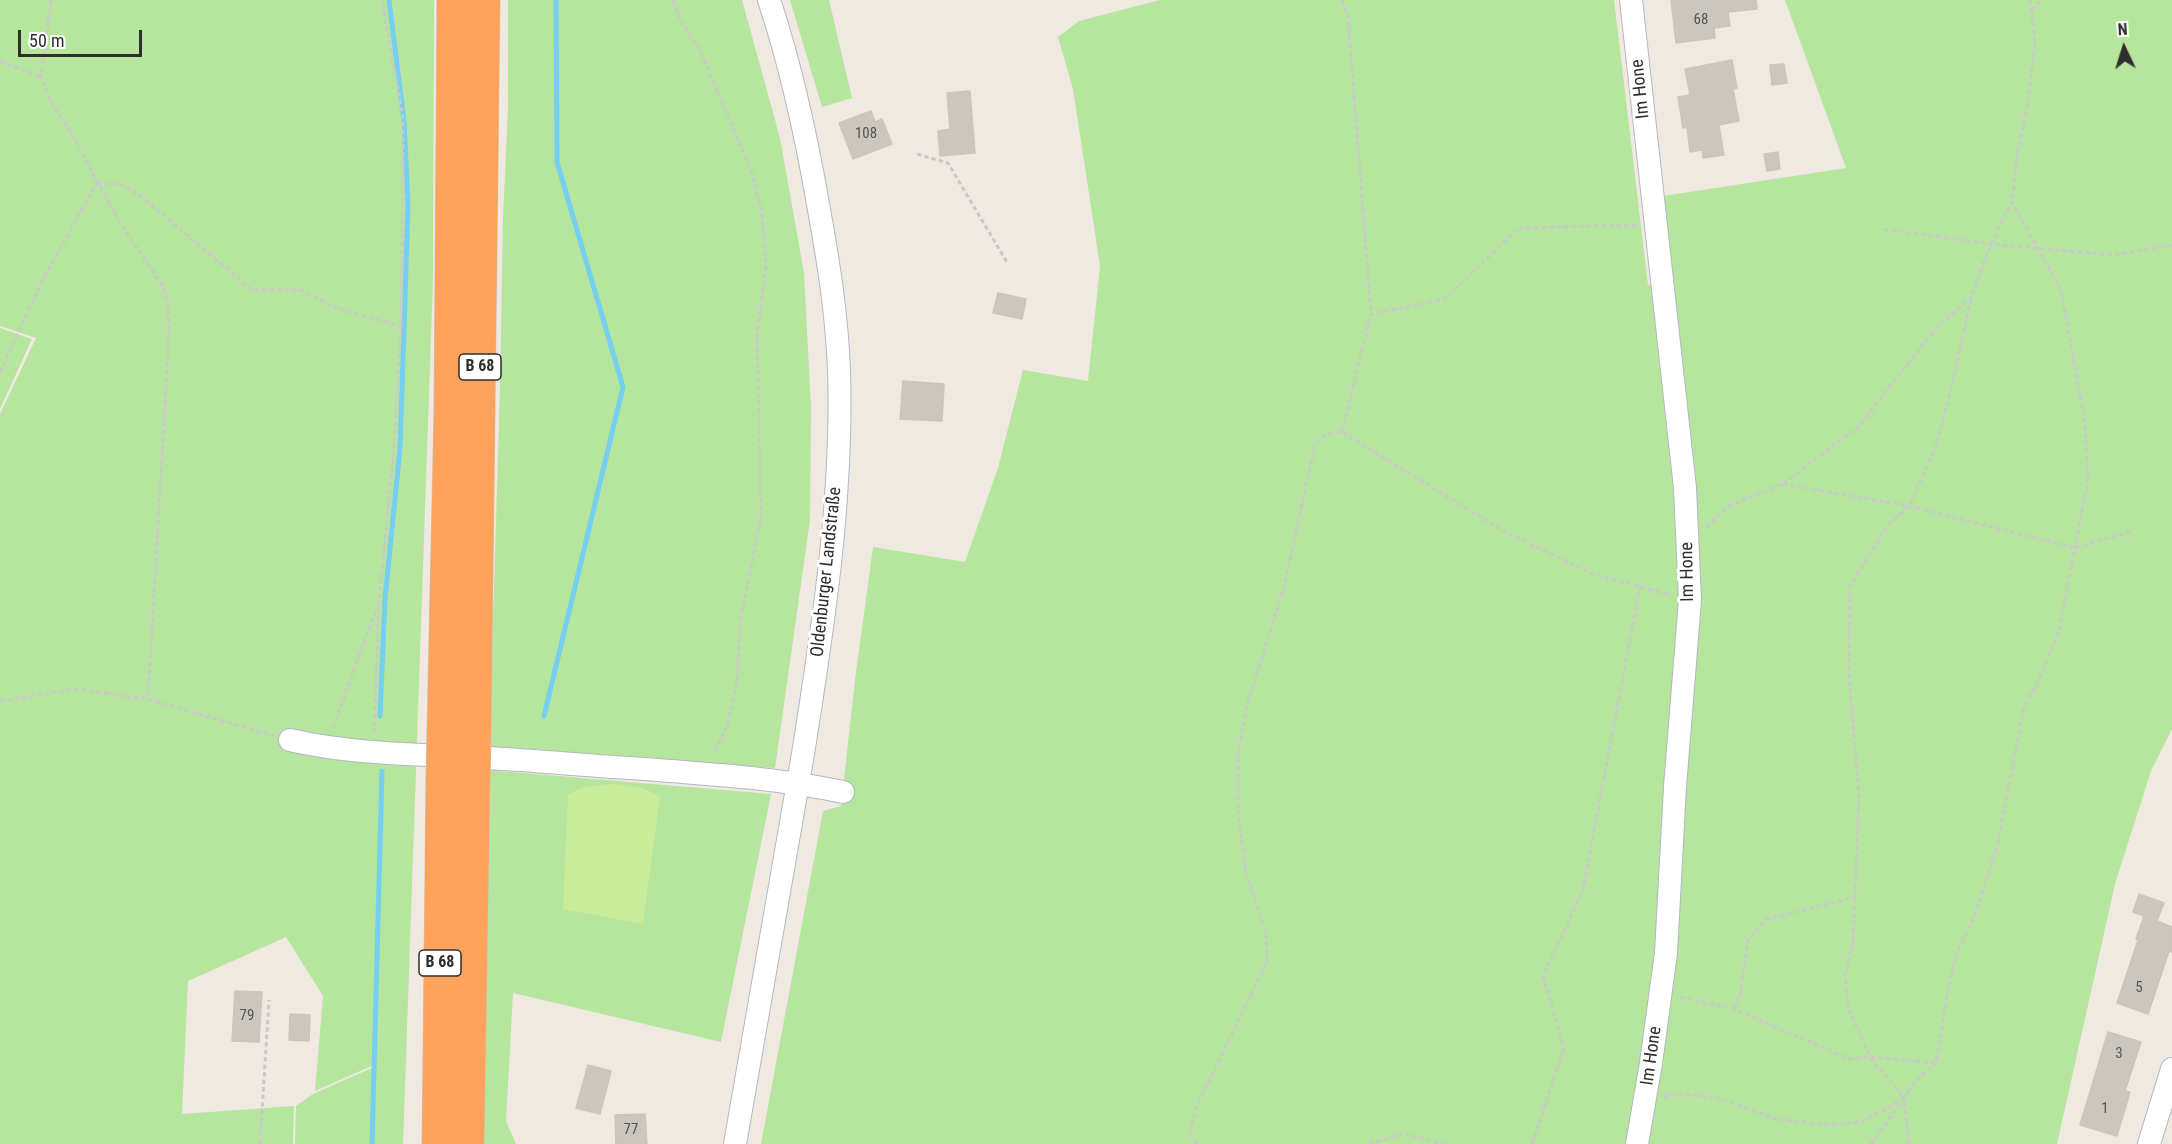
<!DOCTYPE html>
<meta charset="utf-8">
<style>
body{margin:0}
#map{position:relative;width:2172px;height:1144px;overflow:hidden;background:#efe9e1;font-family:"Roboto Condensed",sans-serif}
canvas{display:block}
.north{position:absolute;left:2094px;top:18px;width:60px;height:60px;-webkit-text-stroke:4px #fff;paint-order:stroke;rotate:356deg;font-size:16px;font-weight:700;line-height:24px;text-align:center;color:#2e2e2e}
.north::after{content:'';display:block;margin:auto;width:21px;height:27px;background:#2e2e2e;clip-path:polygon(50% 0,100% 100%,50% 72%,0 100%)}
.scale{position:absolute;left:18px;top:30px;width:124px;height:27px;box-sizing:border-box;border:3px solid #2e2e2e;border-top:0;padding-left:8px;font-size:18px;line-height:21px;white-space:nowrap;color:#2e2e2e;-webkit-text-stroke:4px #fff;paint-order:stroke}
</style>
<div id="map">
<canvas width="2172" height="1144"></canvas>
<div class="north">N</div>
<div class="scale">50 m</div>
</div>
<script>
const ctx = document.querySelector('canvas').getContext('2d');
ctx.lineJoin = 'round';
function fillPath(path, color) { ctx.fillStyle = color; ctx.fill(path, 'evenodd'); }
function stroke(path, color, width, dash) { ctx.strokeStyle = color; ctx.lineWidth = width; ctx.lineCap = dash ? 'butt' : 'round'; ctx.setLineDash(dash || []); ctx.stroke(path); }
function write(font, color, halo, rows, align = 'center') {
  ctx.font = font + ' "Roboto Condensed",sans-serif'; ctx.lineWidth = 6; ctx.setLineDash([]); ctx.textBaseline = 'middle'; ctx.strokeStyle = halo; ctx.fillStyle = color; for (const [text, x, y, turn = 0] of rows) {
    ctx.save(); ctx.translate(x, y); ctx.rotate((+turn || 0) * Math.PI / 180); ctx.textAlign = isNaN(turn) ? turn : align; if (halo) ctx.strokeText(text, 0, 0); ctx.fillText(text, 0, 0); ctx.restore();
  }
}
fillPath(new Path2D(`
 M0,0H434L433,279L403,1144H373L376,1064L315,1091L323,996L286,937L188,981L182,1114L294,1106L293,1144H0V414L36,338L0,326Z
 M508,0H742L780,138L804,273L811,407L810,520L775,768L489,748L500,391L503,218L508,108Z
 M790,0H829L852,98L822,107Z
 M1160,0H1614L1648,285L1671,283L1663,196L1846,168L1785,0H2172V729L2151,771L2115,884L2057,1144H761L823,811L841,806L855,680L873,547L965,562L998,468L1023,370L1088,381L1100,266L1073,89L1058,37L1079,21Z
 M0,328L32,339L0,409Z
 M488,770L771,794L721,1042L513,993L506,1121L516,1144H483Z
 M374,1067L370,1144H295L296,1106L313,1094Z`), '#b6e59e');
fillPath(new Path2D(`
 M611,784L642,788L660,796L643,924L563,909L568,795C580,786 597,785 611,784Z`), '#c9ec9a');
stroke(new Path2D(`
 M380,716L385,598L400,448L408,206L404,121L389,0
 M544,716L623,387L557,162L556,0
 M372,1144L382,771`), '#75cff0', 5);
const building = new Path2D(`
 M1671,0H1756L1757,9L1728,12L1730,26L1714,28L1715,38L1676,43Z
 M1732,60L1737,88L1733,89L1739,121L1719,125L1724,155L1703,158L1702,150L1690,152L1687,127L1683,128L1678,97L1690,95L1685,69Z
 M1784,64L1787,83L1772,85L1770,65Z
 M970,91L975,153L940,156L938,131L950,129L947,93Z
 M871,111L875,122L882,119L892,144L853,159L839,123Z
 M1778,152L1780,169L1767,171L1764,154Z
 M998,293L1026,299L1022,319L993,313Z
 M903,381L944,384L942,421L900,419Z
 M2139,894L2164,903L2157,921L2172,927V952L2169,951L2148,1014L2117,1003L2138,940L2136,939L2144,916L2133,912Z
 M235,991L262,992L259,1042L232,1041Z
 M290,1014L310,1015L309,1041L289,1040Z
 M2108,1032L2141,1042L2125,1091L2130,1092L2117,1136L2080,1125Z
 M588,1065L611,1071L600,1114L576,1108Z
 M645,1114L647,1144H616L615,1115Z`);
fillPath(building, '#cbc7bf');
stroke(building, '#cbc5ba', 1.5);
const minor = new Path2D(`
 M1631,0L1685,488L1690,600L1675,787L1666,953L1651,1063L1637,1144
 M290,740C355,755 422,754 489,758C541,761 592,766 644,769C710,774 777,778 843,792
 M735,1144C757,1014 781,884 803,754C823,628 843,499 839,371C837,314 828,259 818,204C806,135 791,66 769,0
 M2149,1144L2172,1069`);
const highway = new Path2D(`
 M443,730L450,409L453,0
 M475,734L484,0
 M438,1144L442,781
 M468,1144L474,781`);
stroke(minor, '#b4b7c1', 24);
stroke(highway, '#c9c9c9', 33);
stroke(new Path2D(`
 M51,0L41,77L51,103L68,128L122,226L162,285L168,302L169,333L148,699
 M673,0L680,19L699,48L752,173L762,214L766,265L757,336L761,517L740,621L737,683L726,729L713,754
 M1342,0L1348,17L1371,314
 M2032,10L2041,0
 M0,61L41,77
 M917,154L948,163L1008,264
 M97,183L122,185L142,197L252,290H301L337,308L400,326
 M1884,229L1991,244L2113,255L2172,245
 M0,372L44,277L97,183
 M1342,432L1371,314L1445,299L1518,228L1637,225
 M1783,484L1909,506L2076,548L2132,531
 M1707,527L1730,505L1783,484L1860,425L1925,342L1942,322L1971,298L1991,244L2011,203
 M0,701L76,689L148,699L274,736
 M333,728L377,607
 M374,733L379,603L394,447L401,327L403,205V118L382,0
 M1680,997L1734,1009L1850,1059L1870,1057L1936,1063
 M1734,1009L1740,994L1748,940L1767,919L1856,897
 M1664,1097L1678,1094L1718,1098L1776,1119L1828,1125L1862,1122L1902,1099
 M260,1144L269,1000
 M1197,1144L1189,1133L1198,1103L1267,962L1266,933L1246,873L1238,810V753L1247,706L1284,587L1315,444L1327,434L1342,432L1502,530L1593,574L1671,595
 M1369,1144L1404,1134L1445,1144
 M1532,1144L1564,1048L1543,976L1583,890L1640,586
 M1871,1144L1904,1098L1870,1057L1848,1007L1845,975L1853,942L1859,795L1849,675L1850,586L1887,526L1909,506L1936,447L1952,385L1971,298
 M1909,1144L1904,1098L1918,1078L1936,1063L1948,990L1957,952L1972,923L1997,847L2024,706L2038,682L2059,631L2088,480L2085,423L2061,290L2012,202L2018,151L2027,108L2035,41L2030,0`), '#c9c9c9', 3, [4.5, 3]);
stroke(minor, '#fff', 22);
stroke(highway, '#ffa35c', 32);
const highwayBridge = new Path2D(`
 M442,781L443,730
 M474,781L475,734`);
stroke(highwayBridge, '#c9c9c9', 33, []);
stroke(highwayBridge, '#ffa35c', 32);
write('15px', '#555452', null, [
 ["68",1701,20],
 ["108",866,134],
 ["5",2139,988],
 ["79",247,1016],
 ["3",2119,1054],
 ["1",2105,1109],
 ["77",631,1130]
]);
for (const [x, y, w] of [
 [480,367,42],
 [440,963,42]
]) { const box = new Path2D(); box.roundRect(x - w / 2, y - 13, w, 26, 4.5); ctx.fillStyle = '#fff'; ctx.fill(box); stroke(box, '#2e2e2e', 1.5); }
write('bold 16px', '#2e2e2e', null, [
 ["B 68",480,367],
 ["B 68",440,963]
]);
write('18px', '#2e2e2e', '#fff', [
 ["Im Hone",1641,89,-96],
 ["Oldenburger Landstraße",827,572,-84],
 ["Im Hone",1688,572,-91],
 ["Im Hone",1652,1056,-82]
]);
</script>
